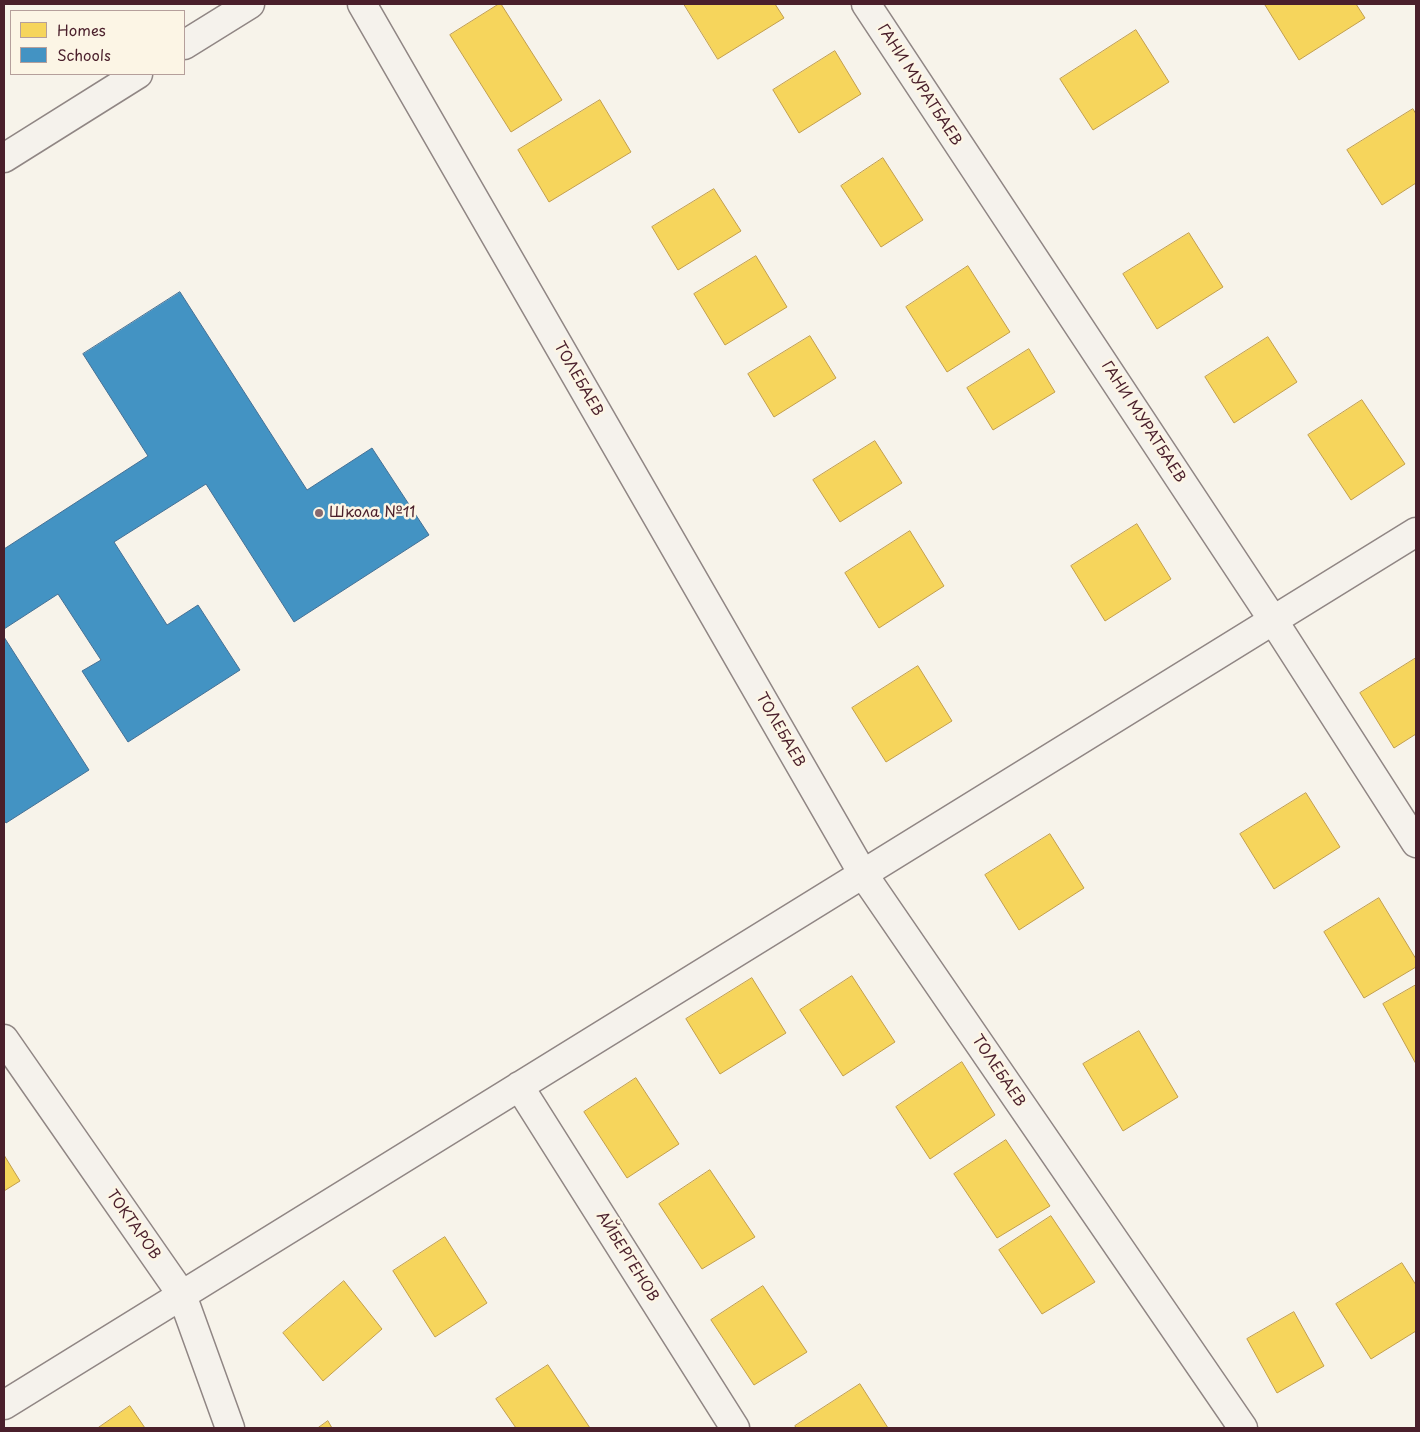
<!DOCTYPE html>
<meta charset="utf-8">
<style>
body{margin:0}
#map{position:relative;width:1420px;height:1432px;overflow:hidden;background:#f7f3ea;font-family:"Playpen Sans",sans-serif}
canvas{display:block}
.frame{position:absolute;inset:0;border:5px solid #4a1f2b;pointer-events:none}
.legend{position:absolute;left:10px;top:10px;width:175px;height:65px;box-sizing:border-box;background:#fcf5e5;border:1px solid #b59f9b;margin:0;padding:6px 9px;list-style:none;font-size:15px;color:#4a1f2b}
.legend li{display:flex;align-items:center;gap:10px;height:25px}
.legend b{width:25px;border:1px solid #b59f9b}
</style>
<div id="map">
<canvas width="1420" height="1432"></canvas>
<div class="frame"></div>
<ul class="legend">
<li><b style="height:14px;background:#f6d55c"></b>Homes</li>
<li><b style="height:14px;background:#4393c3"></b>Schools</li>
</ul>
</div>
<script>
const ctx = document.querySelector('canvas').getContext('2d');
ctx.lineJoin = 'round';
function fillPath(path, color) { ctx.fillStyle = color; ctx.fill(path, 'evenodd'); }
function stroke(path, color, width, dash) { ctx.strokeStyle = color; ctx.lineWidth = width; ctx.lineCap = dash ? 'butt' : 'round'; ctx.setLineDash(dash || []); ctx.stroke(path); }
function write(font, color, halo, rows, align = 'center') {
  ctx.font = font + ' "Playpen Sans",sans-serif'; ctx.lineWidth = 5; ctx.setLineDash([]); ctx.textBaseline = 'middle'; ctx.strokeStyle = halo; ctx.fillStyle = color; for (const [text, x, y, turn = 0] of rows) {
    ctx.save(); ctx.translate(x, y); ctx.rotate((+turn || 0) * Math.PI / 180); ctx.textAlign = isNaN(turn) ? turn : align; if (halo) ctx.strokeText(text, 0, 0); ctx.fillText(text, 0, 0); ctx.restore();
  }
}
const homes = new Path2D(`
 M499,4H501L562,100L511,132L450,35Z
 M684,4H775L784,18L718,59Z
 M1266,4H1356L1365,18L1299,60L1265,5Z
 M1136,30L1169,82L1093,130L1060,79Z
 M835,51L861,94L799,133L773,90Z
 M600,100L631,152L549,202L518,150Z
 M1413,109L1416,114V183L1382,205L1347,150Z
 M883,158L923,220L881,247L841,186Z
 M714,189L741,231L678,270L652,227Z
 M1189,233L1223,287L1157,329L1123,274Z
 M756,256L787,307L725,345L694,294Z
 M968,266L1010,332L947,372L906,307Z
 M810,336L836,378L774,417L748,374Z
 M1268,337L1297,382L1234,423L1205,377Z
 M1029,349L1055,392L993,430L967,388Z
 M1362,400L1405,464L1351,500L1308,435Z
 M875,441L902,483L840,522L813,480Z
 M1137,524L1171,579L1105,621L1071,566Z
 M910,531L944,586L879,628L845,573Z
 M1416,658V734L1394,748L1360,693Z
 M918,666L952,721L886,762L852,708Z
 M1306,793L1340,847L1274,889L1240,834Z
 M1050,834L1084,888L1019,930L985,875Z
 M1379,898L1416,959V967L1364,998L1324,932Z
 M852,976L895,1042L843,1076L800,1010Z
 M752,978L786,1033L720,1074L686,1019Z
 M1416,985V1064L1383,1004Z
 M1139,1031L1178,1097L1123,1131L1083,1064Z
 M962,1062L995,1115L930,1159L896,1107Z
 M636,1078L679,1144L627,1178L584,1112Z
 M1006,1140L1050,1206L997,1238L954,1174Z
 M4,1155L20,1181L4,1191Z
 M710,1170L755,1237L702,1269L659,1204Z
 M1051,1216L1095,1282L1042,1314L999,1250Z
 M445,1237L487,1303L435,1337L393,1271Z
 M1402,1263L1416,1285V1331L1371,1359L1336,1304Z
 M344,1281L382,1329L323,1381L283,1333Z
 M763,1286L807,1352L754,1385L711,1320Z
 M1294,1312L1324,1366L1277,1393L1247,1339Z
 M548,1365L590,1428H516L496,1399Z
 M860,1384L888,1428H796L795,1426Z
 M130,1406L145,1428H98Z
 M328,1421L332,1428H318Z`);
fillPath(homes, '#f6d55c');
stroke(homes, '#c29e4d', 1);
const schools = new Path2D(`
 M180,292L307,490L372,448L429,535L294,622L206,484L114,542L167,625L198,605L240,670L128,742L82,671L101,660L58,594L4,629V549L148,456L83,354Z
 M4,637L89,770L6,823L4,820Z`);
fillPath(schools, '#4393c3');
stroke(schools, '#457095', 1);
const street = new Path2D(`
 M362,4L863,874L1243,1428
 M866,4L1273,620L1416,843
 M4,1039L182,1295L230,1428
 M519,1086L735,1428
 M4,1405L1416,532`);
const secondary = new Path2D(`
 M184,45L250,4
 M4,158L138,74`);
stroke(street, '#908684', 31);
stroke(secondary, '#908684', 31);
stroke(street, '#f5f2ec', 28);
stroke(secondary, '#f5f2ec', 28);
for (const [x, y, r, color] of [
 [319,513,5,"#87696e"]
]) { const dot = new Path2D(); dot.arc(x, y, r, 0, 2 * Math.PI); ctx.fillStyle = color; ctx.fill(dot); stroke(dot, '#fcf5e5', 2); }
write('15px', '#4a1f2b', '#fcf5e5', [
 ["ГАНИ МУРАТБАЕВ",919,85,57],
 ["ТОЛЕБАЕВ",578,379,60],
 ["ГАНИ МУРАТБАЕВ",1143,422,57],
 ["ТОЛЕБАЕВ",780,730,60],
 ["ТОЛЕБАЕВ",998,1071,56],
 ["ТОКТАРОВ",133,1225,55],
 ["АЙБЕРГЕНОВ",627,1257,58]
]);
write('15px', '#4a1f2b', '#fcf5e5', [
 ["Школа №11",329,513]
], 'left');
</script>
